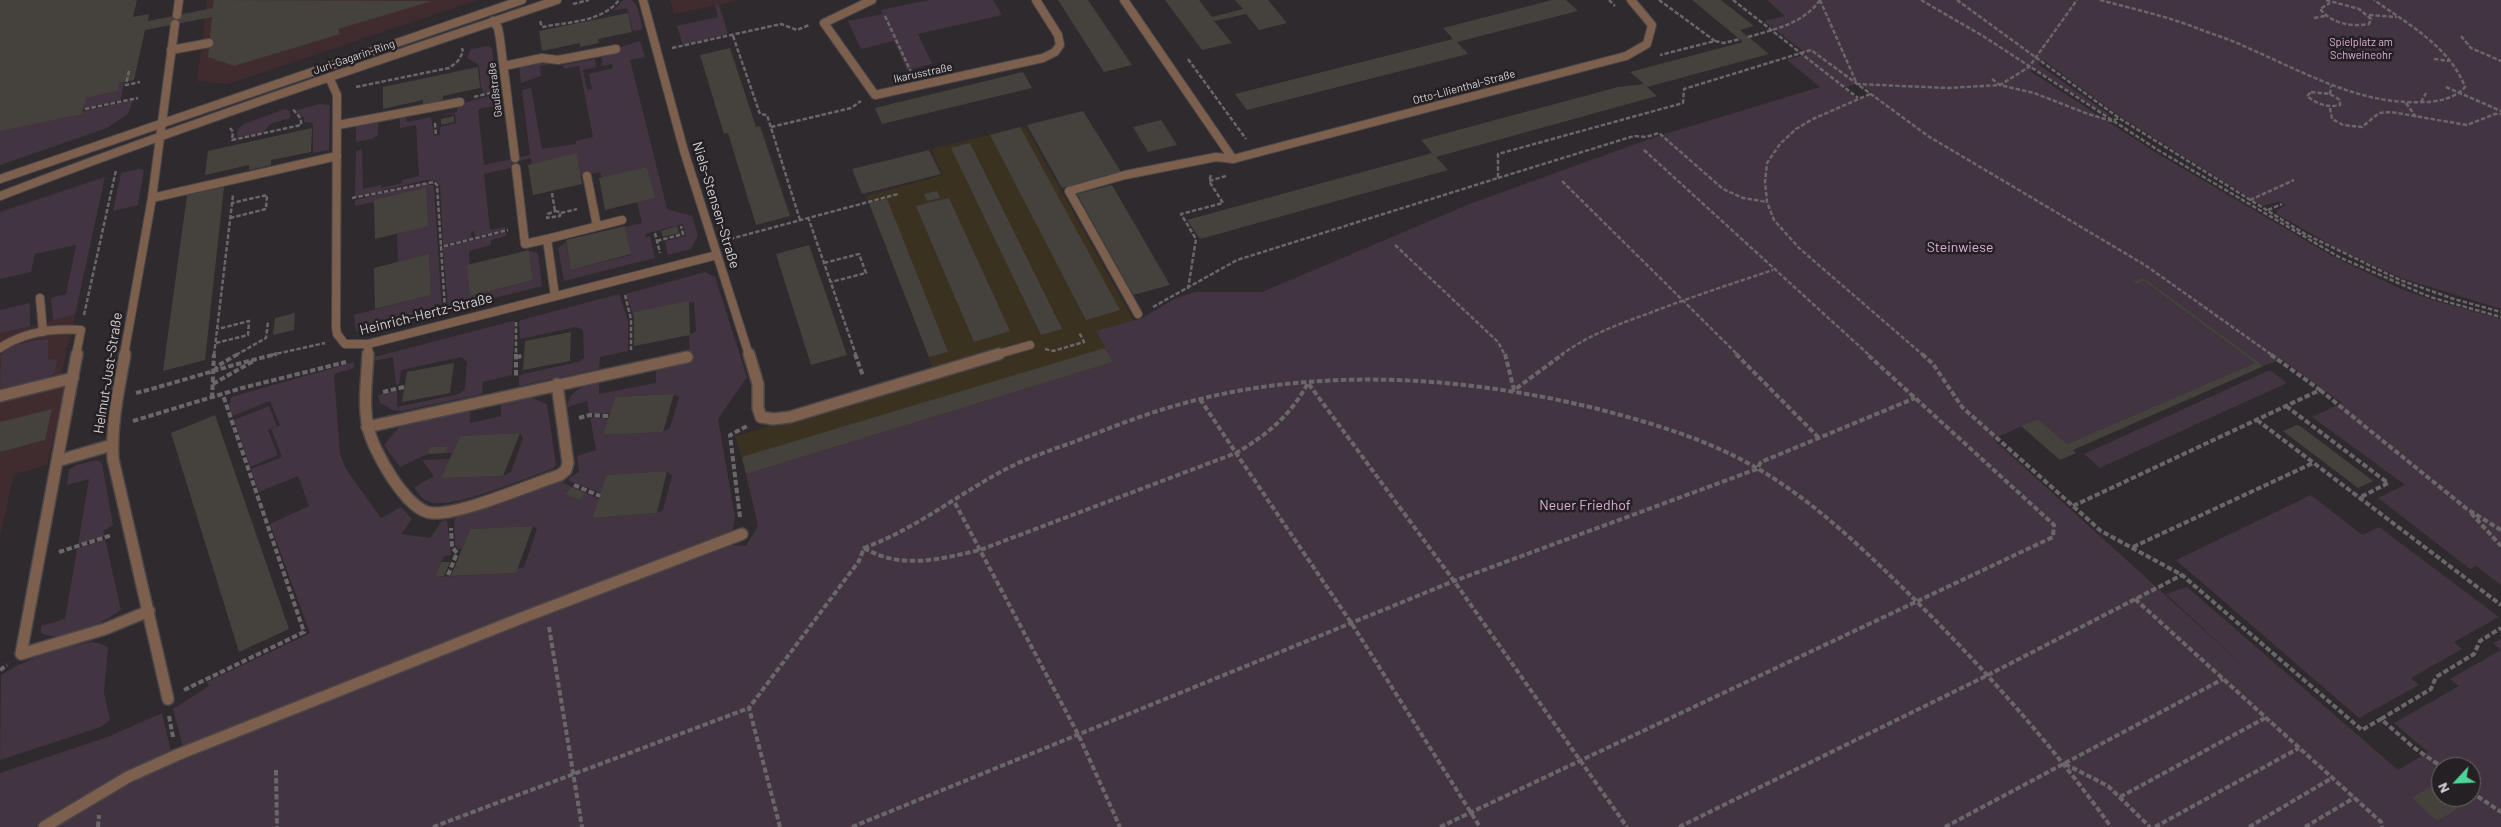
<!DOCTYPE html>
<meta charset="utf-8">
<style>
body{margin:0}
#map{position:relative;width:2501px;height:827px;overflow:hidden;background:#2e2a2d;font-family:Barlow,sans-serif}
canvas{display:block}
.north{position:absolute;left:2431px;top:757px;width:50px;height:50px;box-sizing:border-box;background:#242023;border:1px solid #6a676a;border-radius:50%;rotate:245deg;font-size:14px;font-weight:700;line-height:20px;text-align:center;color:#d4d1d4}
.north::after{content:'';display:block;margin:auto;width:18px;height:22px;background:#4fd399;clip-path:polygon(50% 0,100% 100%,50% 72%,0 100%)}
</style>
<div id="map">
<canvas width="2501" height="827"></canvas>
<div class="north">N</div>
</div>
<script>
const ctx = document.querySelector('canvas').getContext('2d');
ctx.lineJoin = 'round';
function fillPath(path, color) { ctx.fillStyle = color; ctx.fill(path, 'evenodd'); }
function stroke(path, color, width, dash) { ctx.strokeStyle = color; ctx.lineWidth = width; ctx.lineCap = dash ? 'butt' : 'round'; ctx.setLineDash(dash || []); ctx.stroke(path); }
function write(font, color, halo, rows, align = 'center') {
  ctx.font = font + ' Barlow,sans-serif'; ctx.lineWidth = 5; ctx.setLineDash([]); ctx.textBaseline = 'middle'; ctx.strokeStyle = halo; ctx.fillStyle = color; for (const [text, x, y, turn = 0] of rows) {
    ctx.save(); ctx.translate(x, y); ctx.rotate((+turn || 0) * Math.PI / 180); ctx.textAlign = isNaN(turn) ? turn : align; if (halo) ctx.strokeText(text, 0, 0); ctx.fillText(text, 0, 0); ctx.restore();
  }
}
fillPath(new Path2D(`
 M207,0H478L227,84L197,81Z
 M670,0H741L674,14Z
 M75,315L62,371L64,395L47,465L14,474L0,537V333Z`), '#402c2f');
fillPath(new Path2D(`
 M1025,126L1134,321L1096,331L1113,362L746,474L735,436L936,377L866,196L943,175L931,149Z`), '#3b3121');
fillPath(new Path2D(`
 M623,0H632L637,6L643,29L633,31L627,8L613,11Z
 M929,0H993L1002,15L918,34L932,64L907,70L894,41L861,49L848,21L882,14L881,10Z
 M1767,0H2501V309L2401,278L2336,248L2277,214V210L2286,205L2280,201L2263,206L2121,117L2043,60L2038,64L2110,115L2108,116L2034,68L2030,71L2155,152L2334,257L2399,288L2429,299L2501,319V585L2476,566L2470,569L2378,498L2405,485L2312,417L2342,403L2281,359L2264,366L2144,278L2134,283L2136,284L2144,281L2255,363L2067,444L2038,419L1993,439L2248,670L2166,594L2187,587L2398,770L2428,752L2394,723L2459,686L2450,679L2501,650L2493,643L2501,639V827H56L134,780L519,624L730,545L746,546L758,526L746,474L1113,362L1096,331L1142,318L1176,298L1195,292H1262L1472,203L1658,136L1820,87L1787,60L1807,54L1764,21L1785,16ZM1859,83L1874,94L1857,99L1843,88ZM2441,767H2471V797H2441Z
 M715,5H719L728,34L683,45L677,26L718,17Z
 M640,41L645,57L630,60L667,209L692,216L698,236L691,249L668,255L665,241L686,236L683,224L645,234L646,237L650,236L655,258L564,281L558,248L566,242L571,270L631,255L625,227L642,223L637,202L654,198L647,167L602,178L600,172L581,176L577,154L532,164L531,158L518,161L519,166L484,174L490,230L505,227V230L475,237L474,231L471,232L472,238L443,245L440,185L436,181L426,180L355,197L356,151L362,149L363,189L381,185V188L402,183V180L419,176L416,125L400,128V118H406L407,122L431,117L434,136L440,135V127L456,123L455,114L441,115L457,112V105L493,95L494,106L478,109L484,165L530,155L522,90L531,88L542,149L576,144V141L593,137L579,66L564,69L563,65L595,59L596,67L583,70L587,90L592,89L589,74L613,68L612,64L602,66V57L619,52L618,48Z
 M488,46L492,48L497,90L484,93L481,88L479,65L467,58L471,49Z
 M542,61L556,63L540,66L541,76L521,83L519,66Z
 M124,82L121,100L83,108L86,98L117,91L119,83Z
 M133,100L128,114L107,128L0,165V131Z
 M319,104L330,105L329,150L313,153V123L304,122V118L297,114V110Z
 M285,109L290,111V118L270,124L264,132L237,137L238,129L244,124Z
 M391,118L394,120L378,123V135L372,139L356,142V126Z
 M140,169L144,170L138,205L113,211L121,173Z
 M105,177L75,315L53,320L51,298L66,294L76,245L35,254L31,272L0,279V212Z
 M426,183L434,186L442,312L363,332L356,331L354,315L431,295L429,255L398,262L397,233L374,202L355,206V200Z
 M506,232V236L491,240V245L469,251L471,296L533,280L529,251L538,253L542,286L448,310L443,248Z
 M705,272L715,277L747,377L718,419L735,517L733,529L729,533L183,747L173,709L209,686L207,682L310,633L270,524L309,506L298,476L259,492L251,469L282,457L271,429L280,425L270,401L232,416L229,405L231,397L354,362V368L334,374L340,454L346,469L381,518L401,507L412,519L401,534L430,538L442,521L447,520L451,555L444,556L435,577L516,573L517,569L524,567L537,529L533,526L470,529L462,549H458L455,545L454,521L456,517L559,481L572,487L565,494L579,500L586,493L599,499L594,518L657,513L663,510L672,476L667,471L606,475L601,493L569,481V478L579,472L577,456L596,450L590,417L609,419L604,435L663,432L670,428L679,397L673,394L615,397L610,413H589L587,401L567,407C569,390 585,385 599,382V394L656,383V370L690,363L689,335L696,331L694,302L634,312V319L626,294Z
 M619,294L628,321V351L600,357L599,369L519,386V375L578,362L584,358L583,330L576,327L520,339L519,323L521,320Z
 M30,303V326L0,333V310Z
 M513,321L515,322L512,375L483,382L482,394L402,411L393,410L380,403L378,395L397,391V407L459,394L465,389L467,362L462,357L401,370L399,384L396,385L393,357L374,361V357Z
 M36,340H48V359L57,360L54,373L46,379L0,388L1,356L10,347Z
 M2270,370L2287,383L2100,468L2084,454Z
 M527,396L547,404L556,465L552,469C528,477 452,510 430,502C422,500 418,493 414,487L434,476L422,460L450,459L441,478L503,476L511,472L523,438L520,433L460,436L452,453H445L447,447H431L428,454L400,467L384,445L400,426L470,410V423L501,416V403Z
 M269,406L277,426L268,430L278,455L250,467L234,420Z
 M96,460L102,463L113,525L103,531L105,536L78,545L89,479L67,485L69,470L77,465Z
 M2311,495L2362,535L2379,527L2499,617L2454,642L2462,649L2411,678L2419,685L2359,718L2176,560Z
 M105,539L121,610C103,623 62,645 41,633V626L65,619L77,549Z
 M92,642L102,644L108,648L104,692L110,720L101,727L0,760L1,675C31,657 57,648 92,642Z
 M162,713L171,752L132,769L35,827H0V773L110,736Z`), '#433442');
fillPath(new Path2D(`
 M0,0H137L133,17L149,14L148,21L213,8L214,0L432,1L338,29L340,34L234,66L208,57L212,17L145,30L134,80L119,83L118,91L86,98L82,114L0,131Z
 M1058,0H1088L1132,65L1104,72Z
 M1165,0H1199L1212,17L1243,9L1235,0H1268L1287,23L1259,30L1246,14L1214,21L1232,43L1202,50Z
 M1552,0H1566L1578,11L1457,42L1468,54L1247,110L1235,94L1453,39L1443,28Z
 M1692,0H1721L1754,26L1740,30L1769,54L1647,87L1657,96L1436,157L1448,170L1200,239L1187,220L1432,153L1421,140L1618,87L1644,84L1630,72L1743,42Z
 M628,13L632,32L598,39L599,43L580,47V43L542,51L539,31Z
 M730,48L756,127L760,126L790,216L756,225L728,133L724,134L700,55Z
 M478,67L480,88L443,96V100L423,105V100L383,109V87Z
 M1023,72L1032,88L882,124L875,108Z
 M1083,111L1121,172L1062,188L1027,125Z
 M454,116V122L441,125V119Z
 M1161,120L1177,145L1148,152L1133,127Z
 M1020,127L1120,310L1086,320L990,135Z
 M312,128L311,152L271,160V165L249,170V165L205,175L208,151Z
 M970,143L1062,329L1041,335L951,148Z
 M929,150L941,174L862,194L852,169Z
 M577,153L582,184L533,195L528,165Z
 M647,167L655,198L605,210L599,178Z
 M1112,185L1170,285L1133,295L1077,194Z
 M224,187L205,360L163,371L187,195Z
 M426,188L428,226L375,239L374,200Z
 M937,191L940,198L927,201L924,194Z
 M949,198L1010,331L974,342L916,206Z
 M887,199L948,352L929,357L869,203Z
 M625,226L631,254L571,270L566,240Z
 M677,226L679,233L663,237L661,231Z
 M809,245L847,355L811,365L776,254Z
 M529,250L533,280L470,296L467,265Z
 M429,254L431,295L375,309L374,268Z
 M2144,278L2264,366L2073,450L2076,453L2060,460L2021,426L2038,419L2067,444L2255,363L2144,281L2136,284L2133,282Z
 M689,301L690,335L634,346V312Z
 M295,313L294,330L273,335L275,318Z
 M571,332L570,361L523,370L525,341Z
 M1105,348L1113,362L746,474L742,457Z
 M454,363L450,393L402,402L407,372Z
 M674,394L663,432L603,435L615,397Z
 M52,409L45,440L0,452V422Z
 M215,415L289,629L239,652L171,433Z
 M2297,425L2300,426L2373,481L2358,488L2283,431Z
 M520,433L503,476L441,478L460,436Z
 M430,447H448L445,453L428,454Z
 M667,471L657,513L593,518L606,475Z
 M572,487L586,493L579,500L565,494Z
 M533,526L516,573L451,576L470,529Z
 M441,562H450L444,576L435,577Z
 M2432,786L2441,794V797H2444L2458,808L2437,821L2412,798Z`), '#45423d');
const laneFar1 = new Path2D(`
 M872,0L824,23L875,95L1043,58L1055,52L1060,45L1058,35L1036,0
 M171,50L209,43
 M504,66L542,58L558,60L616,49
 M338,125L460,102
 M587,176L597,226
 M152,198L337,156
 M547,239L622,220
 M40,298L43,332
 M1138,314L1069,191L1125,175L1216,157L1233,159
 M0,348C24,332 52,328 81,330L76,355
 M368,355V344
 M995,355L1030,345`);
const lane = new Path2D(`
 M77,354L21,654L105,629L149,611
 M368,354C367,378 363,404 368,427C372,449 407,512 432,513C461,515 529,485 560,475L566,470L568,463L557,384
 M0,396L73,378
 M761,417L773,419L790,417L999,354
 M367,427L687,357
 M57,461L112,445
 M44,827L128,777L177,755L519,619L742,534`);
const streetFar1 = new Path2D(`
 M643,0L684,151L749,355
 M1124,0L1233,159L1626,56L1647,44L1652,25L1631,0
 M177,15L179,0
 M493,21L498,28L500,39L515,158
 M329,77L337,95L336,327L337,334L345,344H368L717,255
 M516,168L525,244L547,239L555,296
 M0,179L522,0
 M0,196C184,125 371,63 557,0
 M124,355L152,198L175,24`);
const street = new Path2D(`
 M125,354C119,388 111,424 113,459L168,699
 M749,354L758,384V408L761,417`);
stroke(laneFar1, '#494548', 10);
stroke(lane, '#494548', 14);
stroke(streetFar1, '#494548', 10);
stroke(street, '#494548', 14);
stroke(new Path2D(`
 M1609,0L1615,6
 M1659,0L1715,41L1660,55
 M1733,0L1858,98
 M1820,0L1857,84L1948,88L2000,85L2029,67L2077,0
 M1921,0L1983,36L2158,150L2339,257L2430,297L2501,317
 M1957,0L2119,118L2305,234L2400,280L2454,299L2501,312
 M2100,0C2133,9 2167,16 2199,29C2215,35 2232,40 2248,48C2306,73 2359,105 2424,102C2438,102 2456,98 2465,87C2450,47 2408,24 2374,0
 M2326,0L2359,9L2371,19L2369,24C2350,27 2333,24 2320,9L2330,3
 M573,4L589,0
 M2369,15L2397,17
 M885,16L911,72
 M2314,18L2325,16
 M540,21L542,27C567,22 603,22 619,0
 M733,36L760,114L767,115L800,220
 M2461,36L2471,48L2501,61
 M1748,37C1775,29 1803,24 1820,0
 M1715,41L1724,43L1740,39
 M672,48L781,24L797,30L809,25
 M1188,59L1246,139
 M2434,59L2449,61
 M129,71L126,85L140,82
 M1992,79L2000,85L2034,93L2088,114L2112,121L2119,118
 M356,87L449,68L458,61L463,52L462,48
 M2446,87L2501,111
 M2311,92L2330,94L2340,100V105C2327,108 2317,104 2307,96Z
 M1870,94L1813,119L1796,129L1780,144L1767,163L1765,182L1767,202L1774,220L1799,248L1923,355
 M2330,94L2331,86
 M474,97L490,93
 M2421,102L2426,93
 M2406,103L2416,117
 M2330,108L2332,119L2343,125L2362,127L2379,113L2391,112L2467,125L2495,114H2501
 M85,109L138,98
 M435,123L436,136
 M771,127L851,108L861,101
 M230,128L233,132L232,140L301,125V119L292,108
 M1644,150L1869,355
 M1211,175L1209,181L1226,176
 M1498,178L1634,136L1646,137L1659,133L1723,189L1743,198L1767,202
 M1562,181L1738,355
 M552,193L555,211
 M352,198L434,182L437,185L441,247
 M2250,200L2294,180
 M2268,210L2282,204
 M555,211L560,212V216L547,218L548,214Z
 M561,213L577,209
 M808,217L856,355
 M230,218L266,209L267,195L232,203
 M655,233L660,253
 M730,239L898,194
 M657,241L683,234L681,226
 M1395,245L1498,342L1505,355
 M824,263L859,254L866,273L831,282
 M1188,289L1196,239L1181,214L1223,203L1209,181
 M625,295L631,319V350
 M1153,307L1237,260L1498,178V154L1683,103L1684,89L1811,50L1928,136L2145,265L2272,355
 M445,309L441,247L508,230
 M84,315L116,170
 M516,322V355
 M216,343L248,335L249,321L218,329
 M1045,349L1053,351L1084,342L1079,332
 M214,355L233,195
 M236,355L266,338L268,322
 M271,355L325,343
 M1561,355C1587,336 1616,325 1647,314C1688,298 1731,284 1773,270`), '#6a6669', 2.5, [4.5, 2]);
stroke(new Path2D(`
 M516,354V376
 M855,354L863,376
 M1505,354L1514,390L1563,354
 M1736,354L1819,438
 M1922,354L1933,364L1962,407L2101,531L2182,575L2362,730L2381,719L2413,747L2442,767
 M516,357L524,356
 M214,371L219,365L238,354
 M213,384L255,360
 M2320,390L2467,509L2501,530
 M383,392L404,387
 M136,393C183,381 229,365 277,354
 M212,398L214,354
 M1200,399L1236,453C1267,435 1291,415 1308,383L1454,581L1627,827
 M2286,406L2388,483L2359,498
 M579,418L590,415L609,416
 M2257,420L2501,605
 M133,421L242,388L346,362
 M574,485L600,496
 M955,503L1079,736L1120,827
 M2073,506L2320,390L2270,354
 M2471,513L2501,546
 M740,517L730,435L747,426
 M2133,547L2313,463
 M864,548C902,570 940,559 980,550L1236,453L1352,624L1480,827
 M59,552L112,535
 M448,575L457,553L452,547L451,528
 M2135,599L2381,822L2382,827
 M549,627L582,827
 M0,670L7,665
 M184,690L304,632L223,395
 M169,716L173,737
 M2381,719L2431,689L2436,677L2474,654L2480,641L2501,628
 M2065,764L2108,786L2150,827
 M276,770L277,827
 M2471,792L2501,812
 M2120,797L2265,718
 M98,827L99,815
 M433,827L749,708
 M780,827L749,708L859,561L864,548C915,529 956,496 1004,470C1025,459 1048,451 1071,443C1105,430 1139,416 1174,406C1311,366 1460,375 1598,409C1652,423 1706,439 1755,467C1811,499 1860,546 1906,591C1980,664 2050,742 2111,827
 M852,827L1454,581L1757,469L1761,462L1915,398
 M1440,827L2053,537L2054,525L1867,354
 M1679,827L1988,675L2182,575
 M1945,827L2223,679
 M2155,827L2299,748
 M2249,827L2332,778
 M2305,827L2354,798`), '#6a6669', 4, [5.5, 2.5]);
stroke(laneFar1, '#7d5f4d', 8);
stroke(lane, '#7d5f4d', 11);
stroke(streetFar1, '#7d5f4d', 8);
stroke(street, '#7d5f4d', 11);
write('11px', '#ddaed8', '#242023', [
 ["Spielplatz am",2361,42],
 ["Schweineohr",2361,55]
]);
write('11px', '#d4d1d4', '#242023', [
 ["Juri-Gagarin-Ring",354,57,-19],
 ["Ikarusstraße",923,73,-12],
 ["Otto-Lilienthal-Straße",1464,87,-15],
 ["Gaußstraße",495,90,-97]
]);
write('14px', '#d4d1d4', '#242023', [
 ["Niels-Stensen-Straße",716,205,73],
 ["Heinrich-Hertz-Straße",426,314,-14],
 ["Helmut-Just-Straße",108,373,-81]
]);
write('14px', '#ddaed8', '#242023', [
 ["Steinwiese",1960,247],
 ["Neuer Friedhof",1585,505]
]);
</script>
